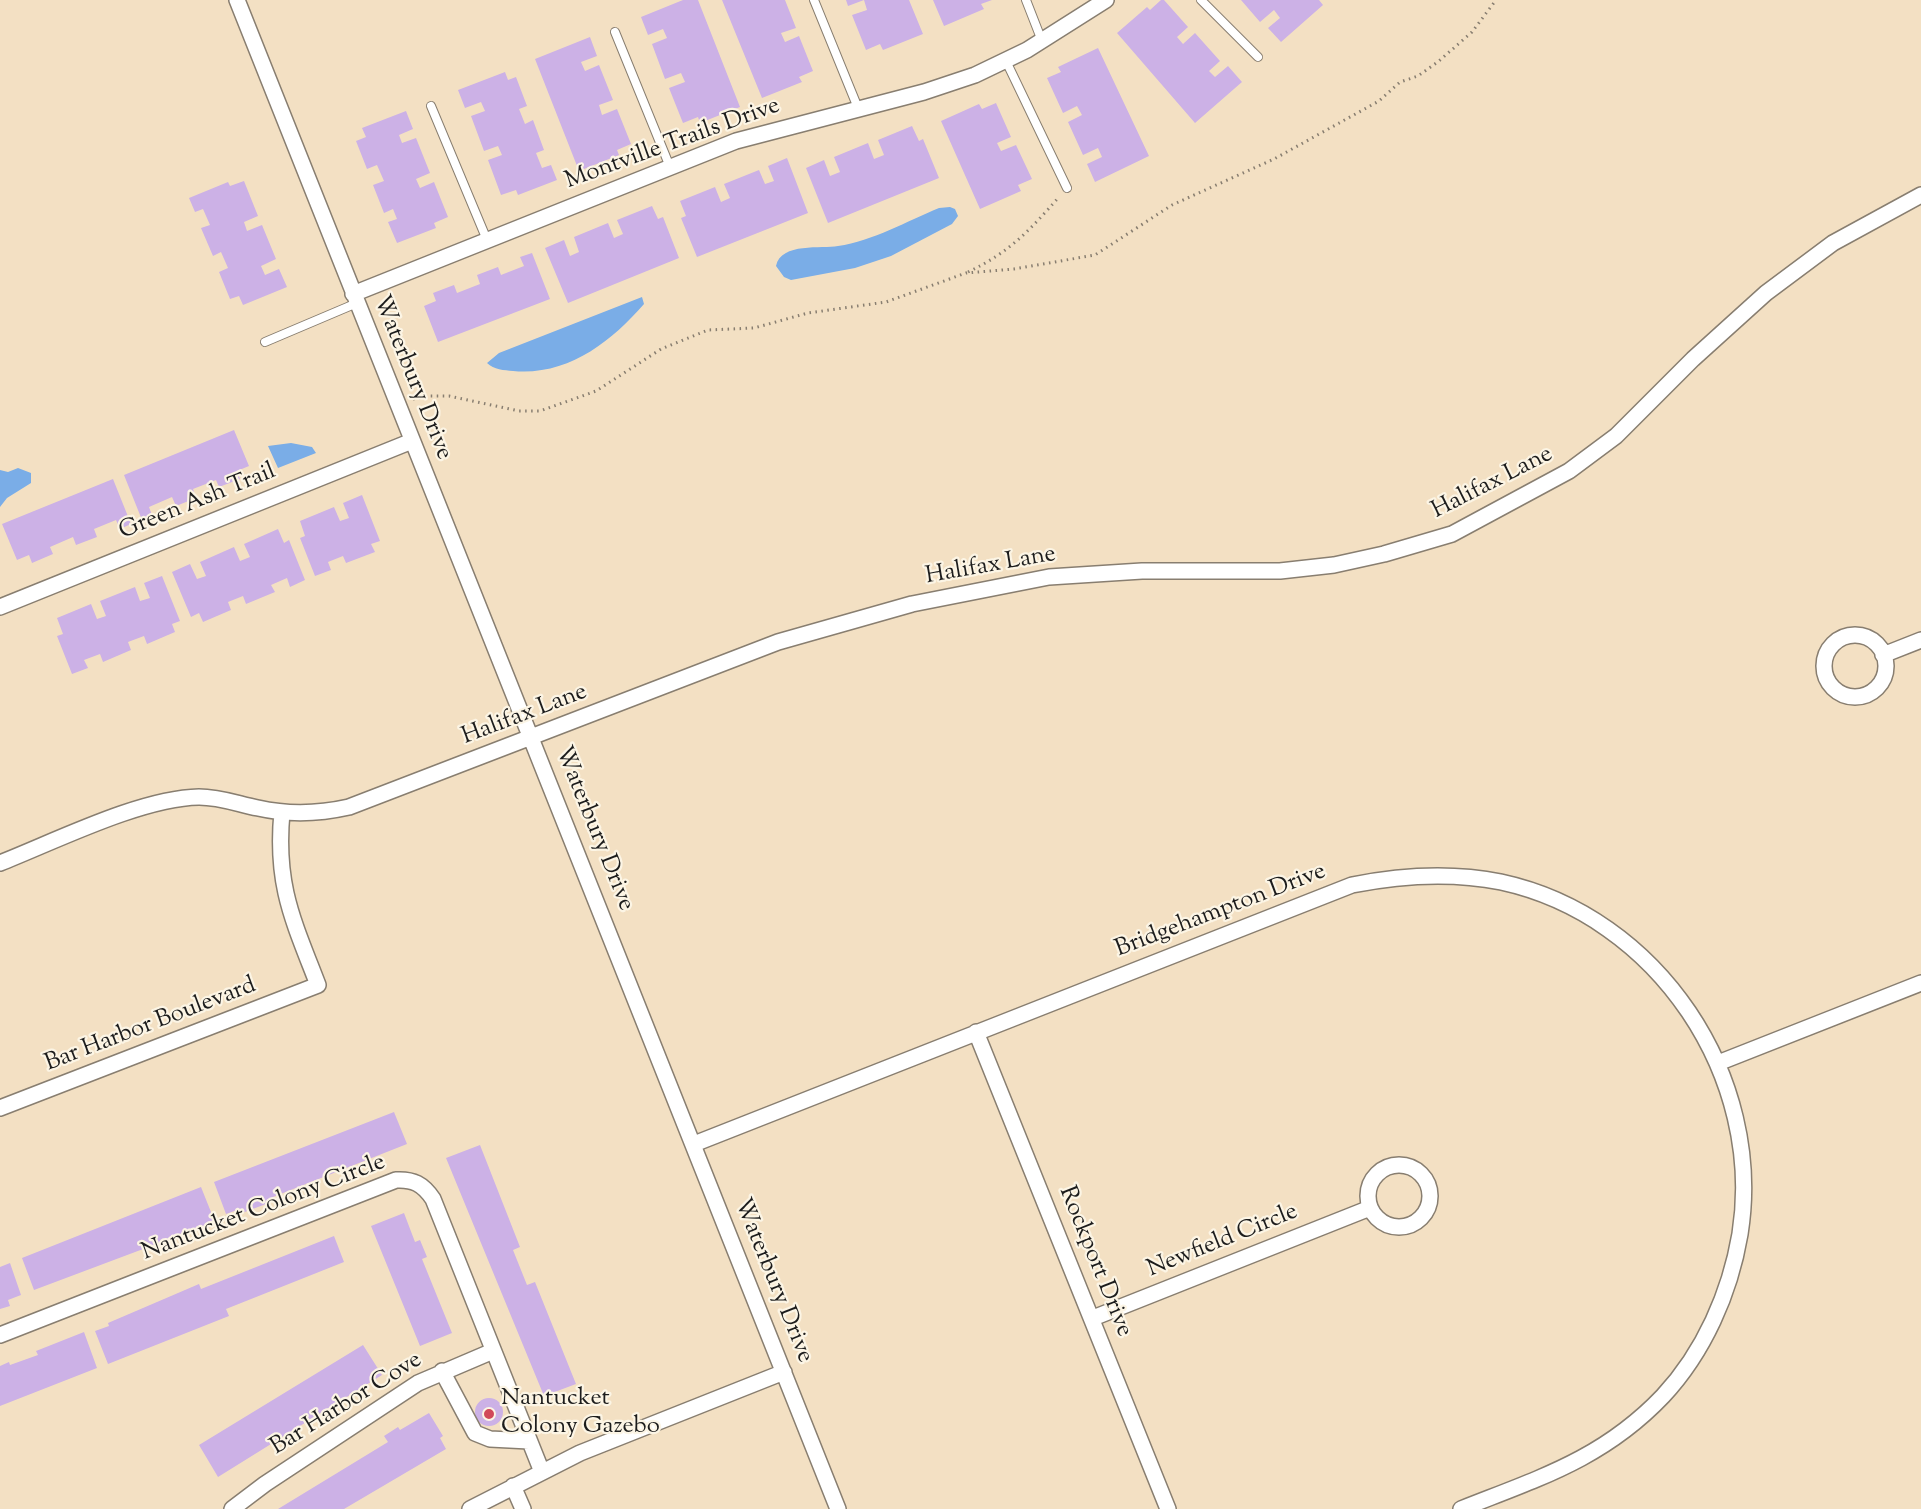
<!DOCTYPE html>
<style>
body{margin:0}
canvas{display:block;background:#f3e0c3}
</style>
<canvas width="1921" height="1509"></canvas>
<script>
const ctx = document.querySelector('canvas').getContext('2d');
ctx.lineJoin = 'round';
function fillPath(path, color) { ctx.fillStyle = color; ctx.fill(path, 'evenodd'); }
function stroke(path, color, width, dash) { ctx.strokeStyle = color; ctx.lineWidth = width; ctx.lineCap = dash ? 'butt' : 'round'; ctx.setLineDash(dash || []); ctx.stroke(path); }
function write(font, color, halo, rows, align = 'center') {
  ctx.font = font + ' "Sorts Mill Goudy",serif'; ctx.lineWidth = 4.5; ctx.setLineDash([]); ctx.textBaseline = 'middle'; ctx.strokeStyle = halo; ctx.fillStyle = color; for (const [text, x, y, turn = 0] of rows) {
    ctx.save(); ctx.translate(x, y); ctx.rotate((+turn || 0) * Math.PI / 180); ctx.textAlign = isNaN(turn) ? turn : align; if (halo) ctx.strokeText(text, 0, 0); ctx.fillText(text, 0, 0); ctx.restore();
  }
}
fillPath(new Path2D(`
 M950,207L955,209L958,216L952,224L891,256L855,268L791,280L784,277L776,266C781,242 822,249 838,246C873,241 907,221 939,208Z
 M642,297L644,304C610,343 567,376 513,371C504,370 494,370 487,363L499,353Z
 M291,443L312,447L316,453L278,468L268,446Z
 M18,468L31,473V483L7,498L0,507V470L8,472Z`), '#7aade7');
fillPath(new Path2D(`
 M683,0H698L740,107L700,123L698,117L683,123L669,88L685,82L681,73L665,79L652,44L667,38L663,29L648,35L641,17Z
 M722,0H785L796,28L781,33L785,42L799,36L813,71L799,77L802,82L762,98Z
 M846,0H909L923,34L883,50L880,44L866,50L852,15L867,10L864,0L848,6Z
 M933,0H992L981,4L984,9L944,26Z
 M1161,0H1164L1188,27L1177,37L1183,44L1195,33L1220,61L1209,71L1215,77L1228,66L1242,82L1195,123L1117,33L1147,7L1150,10Z
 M1241,0H1319L1323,5L1281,42L1268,28L1280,18L1274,10L1260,22Z
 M590,37L597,56L581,62L585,71L599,65L613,100L599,105L602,115L617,109L631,144L617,150L619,155L579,171L535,59Z
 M1098,48L1149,156L1095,182L1087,164L1102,157L1098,148L1083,155L1068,122L1082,115L1077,106L1063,113L1047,78L1061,72L1058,67Z
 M505,72L508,80L516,77L527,106L519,109L525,124L533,120L544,150L536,153L542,168L551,165L557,180L518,195L516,190L501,195L488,160L502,155L498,146L484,151L471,116L485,111L481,102L465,108L458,90Z
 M996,103L1011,137L997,143L1001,151L1016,145L1032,179L1018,185L1021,191L980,209L941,121L979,104L982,109Z
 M406,111L413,129L399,135L402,143L416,138L430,173L416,179L420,188L434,182L448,217L434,223L436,228L397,243L388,222L397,219L393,209L384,213L373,185L384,181L377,165L367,169L356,141L366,137L362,128Z
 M912,126L919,141L923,139L939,178L828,223L806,168L824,160L830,176L840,172L834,157L868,143L874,159L884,155L878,140Z
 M787,158L808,213L697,257L681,218L686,216L680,201L715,187L721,202L730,198L724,184L759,170L765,184L774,181L768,166Z
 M244,181L258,216L244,222L247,231L262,225L276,259L261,266L265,275L279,269L287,287L243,305L239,296L230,299L219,272L228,268L221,252L213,256L201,228L210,225L203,209L195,212L189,198L228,182L230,186Z
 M652,206L658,219L663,217L679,258L568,303L545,248L564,240L570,256L579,252L574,237L608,223L614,238L623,234L617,220Z
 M532,253L550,299L438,342L424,306L436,301L433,293L454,285L457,293L480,284L477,275L498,267L501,275L524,266L520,257Z
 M234,430L249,466L237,471L240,479L219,487L216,480L193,489L196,498L176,506L172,497L149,507L152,515L142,520L124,475Z
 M113,479L131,524L120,529L116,520L94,529L97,537L76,545L73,537L50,547L53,554L32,563L29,555L17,560L2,524Z
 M362,495L380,541L371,544L375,552L346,563L343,556L328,562L331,570L315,576L300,538L305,536L300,521L334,507L340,521L349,518L343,503Z
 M278,529L284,543L289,540L305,580L290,587L287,578L271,585L275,592L246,604L243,596L228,602L231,610L203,622L199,613L191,617L172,572L190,564L197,579L206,576L200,562L234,547L240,561L250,557L244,544Z
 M162,576L180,621L172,624L175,632L147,644L144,636L128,642L131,650L103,662L100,654L84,660L88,668L72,674L57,636L63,634L57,618L91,604L97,619L106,616L100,601L135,587L140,601L150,598L144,583Z
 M394,1112L407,1144L273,1197L274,1201L242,1213L240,1209L226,1214L214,1182Z
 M480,1145L520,1247L513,1250L527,1285L535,1282L576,1384L544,1396L446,1158Z
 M201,1187L215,1222L34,1290L22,1258Z
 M404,1213L415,1242L420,1240L427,1257L422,1259L452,1333L420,1346L371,1226Z
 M334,1236L344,1262L226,1309L229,1316L108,1364L95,1331L109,1326L108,1323L199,1284L201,1289Z
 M10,1263L21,1295L8,1300L10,1306L0,1309V1267Z
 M84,1332L97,1368L0,1406V1366L9,1362L10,1365L38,1355L36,1351Z
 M363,1345L382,1375L218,1477L199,1445Z
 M475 1412a14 14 0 1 1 28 0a14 14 0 1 1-28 0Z
 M429,1413L443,1436L440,1438L446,1449L344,1509H278L388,1442L384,1436L398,1427L400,1430Z`), '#ccb1e6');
const lane = new Path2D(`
 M814,0L858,108
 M1026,0L1042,41
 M1201,0L1258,57
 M615,32L670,167
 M1006,61L1067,188
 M431,106L487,240
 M265,342L357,303`);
const street = new Path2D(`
 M237,0L838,1509
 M353,294L736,141L924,92L975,75L1027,50L1106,0
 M0,607L412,441
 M1824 666a31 31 0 1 1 62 0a31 31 0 1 1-62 0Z
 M1883,655L1921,640
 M0,863C56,841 141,798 199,797C220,797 238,804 258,808C289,815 318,814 349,807L778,642L912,604L1049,577L1142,571H1280L1334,565L1384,554L1452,534L1569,471L1616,436L1693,359L1766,293L1833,243L1921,195
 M976,1032L1168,1509
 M1718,1063L1921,983
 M0,1108L318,985C293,920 275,885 282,812
 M694,1144L1352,885C1402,875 1451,872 1501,882C1658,916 1765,1077 1740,1234C1730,1293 1704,1352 1663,1396C1603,1459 1539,1478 1461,1509
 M1368 1196a31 31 0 1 1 62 0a31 31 0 1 1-62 0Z
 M1093,1318L1370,1208
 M0,1335L396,1180C413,1179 423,1184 433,1199L542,1472
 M442,1371L475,1433L490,1439L529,1441
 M513,1486L523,1509
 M232,1509L265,1484L418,1383L493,1351
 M470,1509L580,1453L784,1372`);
stroke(lane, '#887e70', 10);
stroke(street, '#887e70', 18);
stroke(new Path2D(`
 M968,272C1010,252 1029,231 1059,197
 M413,399L430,396H449L519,411H540L596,391L661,349L708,330L754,328L808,313L886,302L966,273L1014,269L1095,255L1172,205L1274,159L1379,101L1400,82L1418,76L1439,61L1472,32L1496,0`), '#887e70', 3, [1.5, 4.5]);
stroke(lane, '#fff', 8);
stroke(street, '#fff', 15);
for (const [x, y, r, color] of [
 [489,1414,6,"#d1495b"]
]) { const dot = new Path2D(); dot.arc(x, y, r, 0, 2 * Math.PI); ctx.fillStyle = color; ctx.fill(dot); stroke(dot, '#fcf5e5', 2); }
write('24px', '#1c1c1c', '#fcf5e5', [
 ["Montville Trails Drive",673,145,-20],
 ["Waterbury Drive",411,378,68],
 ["Halifax Lane",1493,484,-27],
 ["Green Ash Trail",198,503,-22],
 ["Halifax Lane",991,567,-10],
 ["Halifax Lane",525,716,-21],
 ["Waterbury Drive",593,829,68],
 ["Bridgehampton Drive",1221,912,-21],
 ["Bar Harbor Boulevard",151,1026,-21],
 ["Nantucket Colony Circle",264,1209,-21],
 ["Newfield Circle",1223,1242,-22],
 ["Rockport Drive",1094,1262,68],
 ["Waterbury Drive",772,1281,68],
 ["Bar Harbor Cove",347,1405,-32]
]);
write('24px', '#1c1c1c', '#fcf5e5', [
 ["Nantucket",501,1400],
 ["Colony Gazebo",501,1428]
], 'left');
</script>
